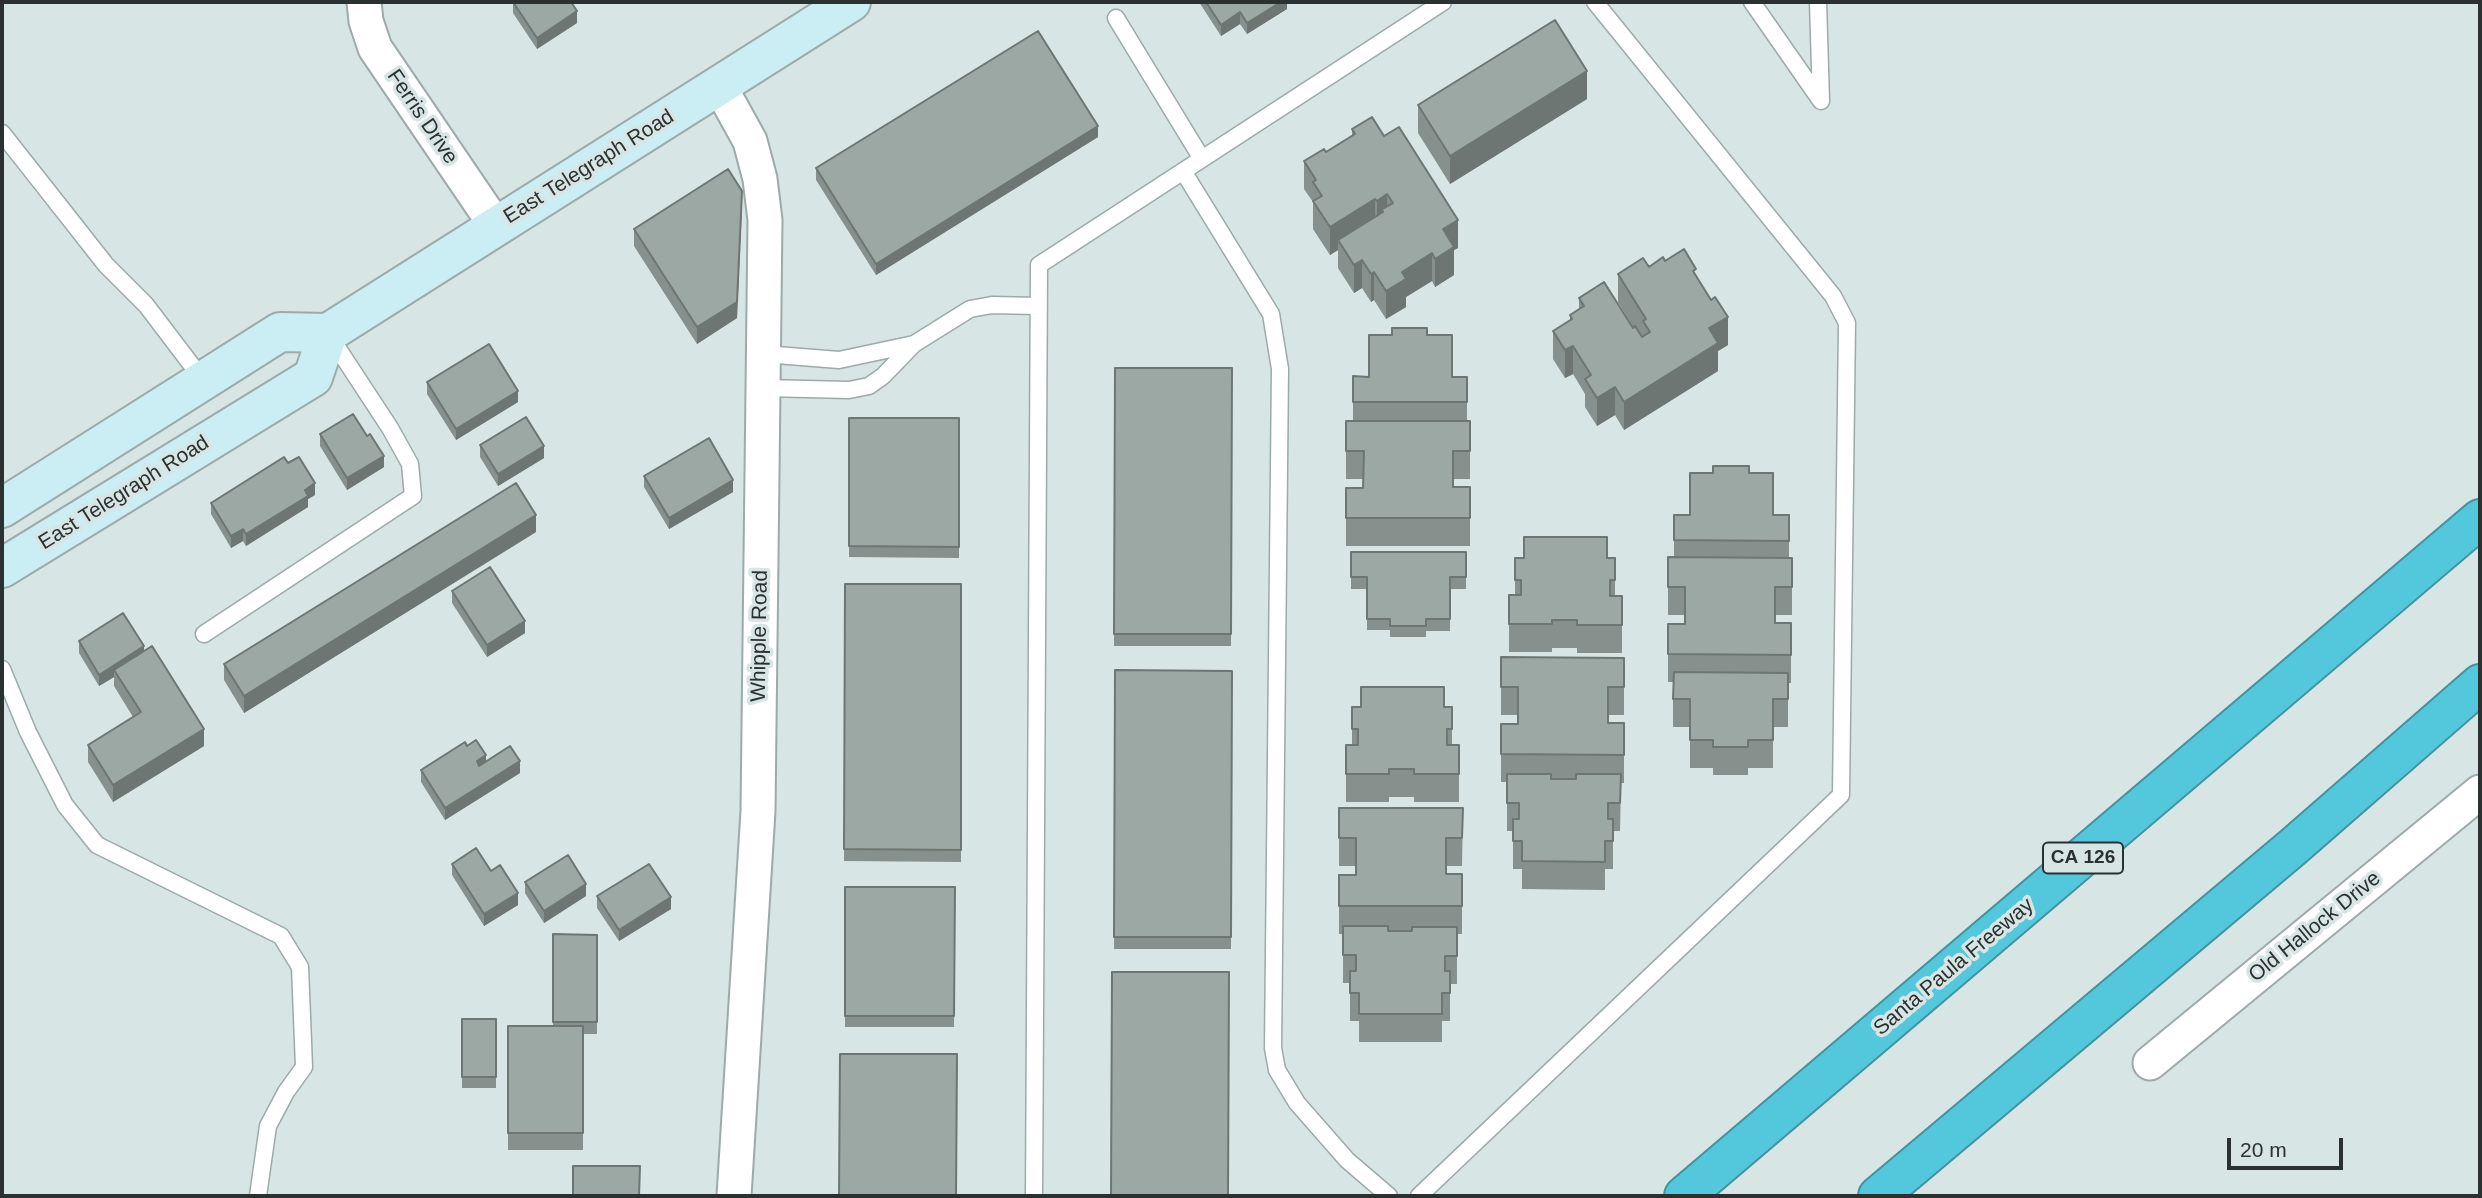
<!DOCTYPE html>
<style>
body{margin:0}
#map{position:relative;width:2482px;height:1198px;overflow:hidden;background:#d7e5e4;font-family:Arial,sans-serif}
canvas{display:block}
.frame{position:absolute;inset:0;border:4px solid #2b3030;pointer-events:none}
.scale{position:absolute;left:2227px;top:1138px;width:116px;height:32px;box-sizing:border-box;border:4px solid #2b3030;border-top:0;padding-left:9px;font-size:21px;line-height:24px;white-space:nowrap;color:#2b3030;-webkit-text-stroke:5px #d7e5e4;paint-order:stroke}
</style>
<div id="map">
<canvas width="2482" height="1198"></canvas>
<div class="frame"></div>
<div class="scale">20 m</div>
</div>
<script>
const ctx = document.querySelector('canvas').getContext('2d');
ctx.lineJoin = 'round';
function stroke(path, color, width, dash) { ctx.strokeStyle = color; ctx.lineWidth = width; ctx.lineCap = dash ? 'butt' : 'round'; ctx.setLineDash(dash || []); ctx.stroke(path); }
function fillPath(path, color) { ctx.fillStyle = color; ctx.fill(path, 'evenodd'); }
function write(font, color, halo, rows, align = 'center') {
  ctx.font = font + ' Arial,sans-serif'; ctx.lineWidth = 7; ctx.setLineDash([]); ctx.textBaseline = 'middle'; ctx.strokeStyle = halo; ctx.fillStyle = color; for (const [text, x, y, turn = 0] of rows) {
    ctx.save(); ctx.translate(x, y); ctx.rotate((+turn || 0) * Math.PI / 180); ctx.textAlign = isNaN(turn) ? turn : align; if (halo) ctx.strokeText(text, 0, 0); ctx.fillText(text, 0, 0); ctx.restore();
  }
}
const lane = new Path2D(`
 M1752,2L1821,101L1818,2
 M1116,18L1202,159
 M2,133L106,265L146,305L203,380
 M1183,171L1271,314L1280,369L1273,1048L1277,1070L1297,1103L1347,1160L1389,1196
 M764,354L839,360L914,344
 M763,388L849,390L869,386L883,376L914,344L970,309L992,305L1038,306
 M204,634L413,496L410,464L390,428L329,335
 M2,669L28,732L65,805L97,845L281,936L300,967L304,1067L286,1092L268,1126L258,1196
 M1034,1196L1039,265L1443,2
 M1419,1196L1841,795L1847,323L1833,296L1595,2`);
const street = new Path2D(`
 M364,2L366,21L375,48L496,226
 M719,85L750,141L760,179L765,220L758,811L734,1196
 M2150,1063L2480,792`);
const secondary = new Path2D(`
 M2,508L280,332L328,333L851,2
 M2,568L313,377L328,333`);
const highway = new Path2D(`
 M1684,1196L2480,519
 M1878,1196L2293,847L2480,684`);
stroke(lane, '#9caaa9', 19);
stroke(street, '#9caaa9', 37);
stroke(secondary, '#9caaa9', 42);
stroke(highway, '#45929f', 42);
stroke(lane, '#fff', 16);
stroke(street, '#fff', 33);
stroke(secondary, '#cbeef4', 38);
stroke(highway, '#53c7db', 38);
fillPath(new Path2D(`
 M513,2L577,23L537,49L513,13Z
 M1199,2H1287V9L1247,34L1240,24L1221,36Z
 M1587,99L1450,184L1418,133V105Z
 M1352,129L1458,248L1454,250V275L1435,287L1432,281L1406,297V307L1386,319L1374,300L1371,302L1362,288L1354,293L1338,268V250L1330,255L1313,229V202L1304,189V161L1326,152L1352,135Z
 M1098,137L876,275L816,180V168Z
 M742,208L737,318L697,344L634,246V229Z
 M1665,261L1696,276L1728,345L1718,351V371L1624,430L1615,415L1597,426L1585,407V394L1573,374L1565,378L1553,359V331L1570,320V315L1579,309V298L1633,328V327L1618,302V274Z
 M1427,335L1452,377H1467V421H1470V479H1453V487H1470V546H1346V488H1363V479H1346V421H1353V376L1369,377Z
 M1115,368H1232L1231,646H1114Z
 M427,382L518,402L456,440L427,394Z
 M849,418H959V558L849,557Z
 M320,434L384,467L347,490L320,446Z
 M480,445L544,458L498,486L480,457Z
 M288,463L315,495L308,499V507L246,546L243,541L231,548L211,514V503Z
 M1749,473L1773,515H1789V558H1792V615H1775V623H1791V683H1788V727H1773V768H1748V775H1713V768H1690V727H1673V682H1668V624H1685V615H1668V557H1674V515H1690Z
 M644,476L733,492L669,529L644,487Z
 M536,532L244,713L224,680V664Z
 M1351,552H1466V589H1450V631H1426V637H1390V630H1367V589H1351Z
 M1515,558H1615V596H1622V653H1577V648H1552V652H1509V595H1515Z
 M845,584H961V862L844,861Z
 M452,591L525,633L487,657L452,603Z
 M79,641L144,650L204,746L113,802L88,762V745L133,717L114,686V677L99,686L79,653Z
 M1501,657L1624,658V715H1608V723H1624V783H1621L1620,831H1613V869H1605V890L1522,889V869H1513V831H1507V782H1501V724H1518V715H1501Z
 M1115,670L1232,671L1231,949H1114Z
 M1352,707H1452V745H1459V802H1414V797H1389V802H1346V745H1352Z
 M467,746L486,761L520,773L445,820L421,782V770Z
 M1339,808H1463L1462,866H1446V874H1462V934H1457V984H1450V1021H1442V1042H1359V1021H1350V983H1343V934H1339V875H1356V866H1339Z
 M452,864L491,871L518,905L484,926L452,875Z
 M525,882L586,896L544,923L525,893Z
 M845,887H955L954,1027H845Z
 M597,896L671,909L619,941L597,908Z
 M553,934L597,935V1034H583V1150H508V1026H553Z
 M462,1019H496V1088H462Z`), '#86908c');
fillPath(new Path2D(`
 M1281,2H1287V9L1247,34V23Z
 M577,11V23L537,49V38Z
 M1240,12V24L1221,36V25Z
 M1587,71V99L1450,184V156Z
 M1098,126V137L876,275V264Z
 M742,191L737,318L697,344V327Z
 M1387,194V222L1382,209V226L1377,229V201Z
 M1375,199V227L1338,240V250L1330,255V227Z
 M1458,220V248L1454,250V275L1435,287V259L1443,229Z
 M1432,253V281L1406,297V307L1386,319V291L1402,272Z
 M1362,260V288L1354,293V265Z
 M1374,272V300L1371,302V274Z
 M1728,317V345L1718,351V371L1624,430V402L1709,328Z
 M1573,346V374L1565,378V350Z
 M1615,387V415L1597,426V398Z
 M518,391V402L456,440V429Z
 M544,446V458L498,486V474Z
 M384,456V467L347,490V478Z
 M733,480V492L669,529V518Z
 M315,483V495L308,499V507L246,546V534L305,490Z
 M536,515V532L244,713V696Z
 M243,529V541L231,548V536Z
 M525,621V633L487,657V645Z
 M144,646V658L114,670V677L99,686V675Z
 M204,729V746L113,802V785Z
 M486,755V767L477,773V761Z
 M520,761V773L445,820V808Z
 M586,884V896L544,923V911Z
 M518,893V905L484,926V914Z
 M671,897V909L619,941V930Z`), '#6d7672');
const building = new Path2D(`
 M513,2H571L577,11L537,38Z
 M1206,2H1281L1247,23L1240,12L1221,25Z
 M1555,20L1587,71L1450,156L1418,105Z
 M1038,31L1098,126L876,264L816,168Z
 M1372,117L1384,136L1399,127L1458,220L1443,229L1454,247L1435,259L1432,253L1402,272L1406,279L1386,291L1374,272L1371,274L1362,260L1354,265L1338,240L1383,212L1382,209L1393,203L1387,194L1377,201L1375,199L1330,227L1313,201L1322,196L1313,182L1316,180L1304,161L1324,149L1326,152L1355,134L1352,129Z
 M728,169L742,191L737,302L697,327L634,229Z
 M1684,249L1696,269L1693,271L1711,300L1715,297L1728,317L1709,328L1718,343L1624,402L1615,387L1597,398L1585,379L1591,375L1573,346L1565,350L1553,331L1572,319L1570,315L1584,306L1579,298L1604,282L1633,328L1635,326L1642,337L1650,332L1643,321L1646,319L1618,274L1643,258L1649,267L1663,257L1665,261Z
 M1392,328H1427V335H1452V377H1467V402H1353V376L1369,377V335H1392Z
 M489,344L518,391L456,429L427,382Z
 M1115,368H1232L1231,634H1114Z
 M353,414L367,436L370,434L384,456L347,478L320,434Z
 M526,417L544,446L498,474L480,445Z
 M849,418H959V547L849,546Z
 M1346,421H1470V451H1453V487H1470V518H1346V488H1363L1364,451H1346Z
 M709,438L733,480L669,518L644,476Z
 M284,457L288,463L299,457L315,483L305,490L308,496L246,534L243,529L231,536L211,503Z
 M1713,466H1749V473H1773V515H1789V541L1674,540V515H1690V473H1713Z
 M516,483L536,515L244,696L224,664Z
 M1524,537H1607V558H1615V580H1610V596H1622V625H1577V620H1552V624H1509V595H1521V580H1515V558H1524Z
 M1351,552H1466V577H1450V619H1426V626H1390V619H1367V577H1351Z
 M1668,557L1792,558V587H1775V623H1791V655L1668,654V624H1685V587H1668Z
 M490,567L525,621L487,645L452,591Z
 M845,584H961V850L844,849Z
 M123,613L144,646L99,675L79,641Z
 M152,646L204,729L113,785L88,745L141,712L114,670Z
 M1501,657L1624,658V687H1608V723H1624V755L1501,754V724H1518V687H1501Z
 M1115,670L1232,671L1231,937H1114Z
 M1674,672L1788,673V699H1773V740H1748V747H1713V740H1690V699H1673Z
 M1361,687H1444V707H1452V729H1447V745H1459V774H1414V769H1389V774H1346V745H1358V729H1352V707H1361Z
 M476,740L486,755L477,761L479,766L510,746L520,761L445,808L421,770L465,742L467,746Z
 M1507,774H1551V779H1576V774H1621L1620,803H1608V819H1613V841H1605V862L1522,861V841H1513V819H1519V803H1507Z
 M1339,808H1463L1462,838H1446V874H1462V906H1339V875H1356V838H1339Z
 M476,848L491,871L500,865L518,893L484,914L452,864Z
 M568,855L586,884L544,911L525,882Z
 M649,864L671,897L619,930L597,896Z
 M845,887H955L954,1016H845Z
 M1343,926H1388V931H1412V927H1457V956H1445V971H1450V993H1442V1014H1359V993H1350V971H1356V955H1343Z
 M553,934L597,935V1022H553Z
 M1112,972H1229L1228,1196H1111Z
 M462,1019H496V1077H462Z
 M508,1026H583V1133H508Z
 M840,1054H957L956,1196H839Z
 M573,1166H640L639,1196H573Z`);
fillPath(building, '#9ca8a3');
stroke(building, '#6d7672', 2);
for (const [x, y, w] of [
 [2083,858,80]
]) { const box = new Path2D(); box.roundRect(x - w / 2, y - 15.5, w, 31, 5); ctx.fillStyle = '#d7e5e4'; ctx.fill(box); stroke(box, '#2b3030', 2); }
write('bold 19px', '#2b3030', null, [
 ["CA 126",2083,858]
]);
write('21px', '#2b3030', '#d7e5e4', [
 ["Ferris Drive",422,117,56],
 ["East Telegraph Road",589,167,-32],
 ["East Telegraph Road",124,493,-32],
 ["Whipple Road",760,636,-89],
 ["Old Hallock Drive",2315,927,-39],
 ["Santa Paula Freeway",1954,967,-40]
]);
</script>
